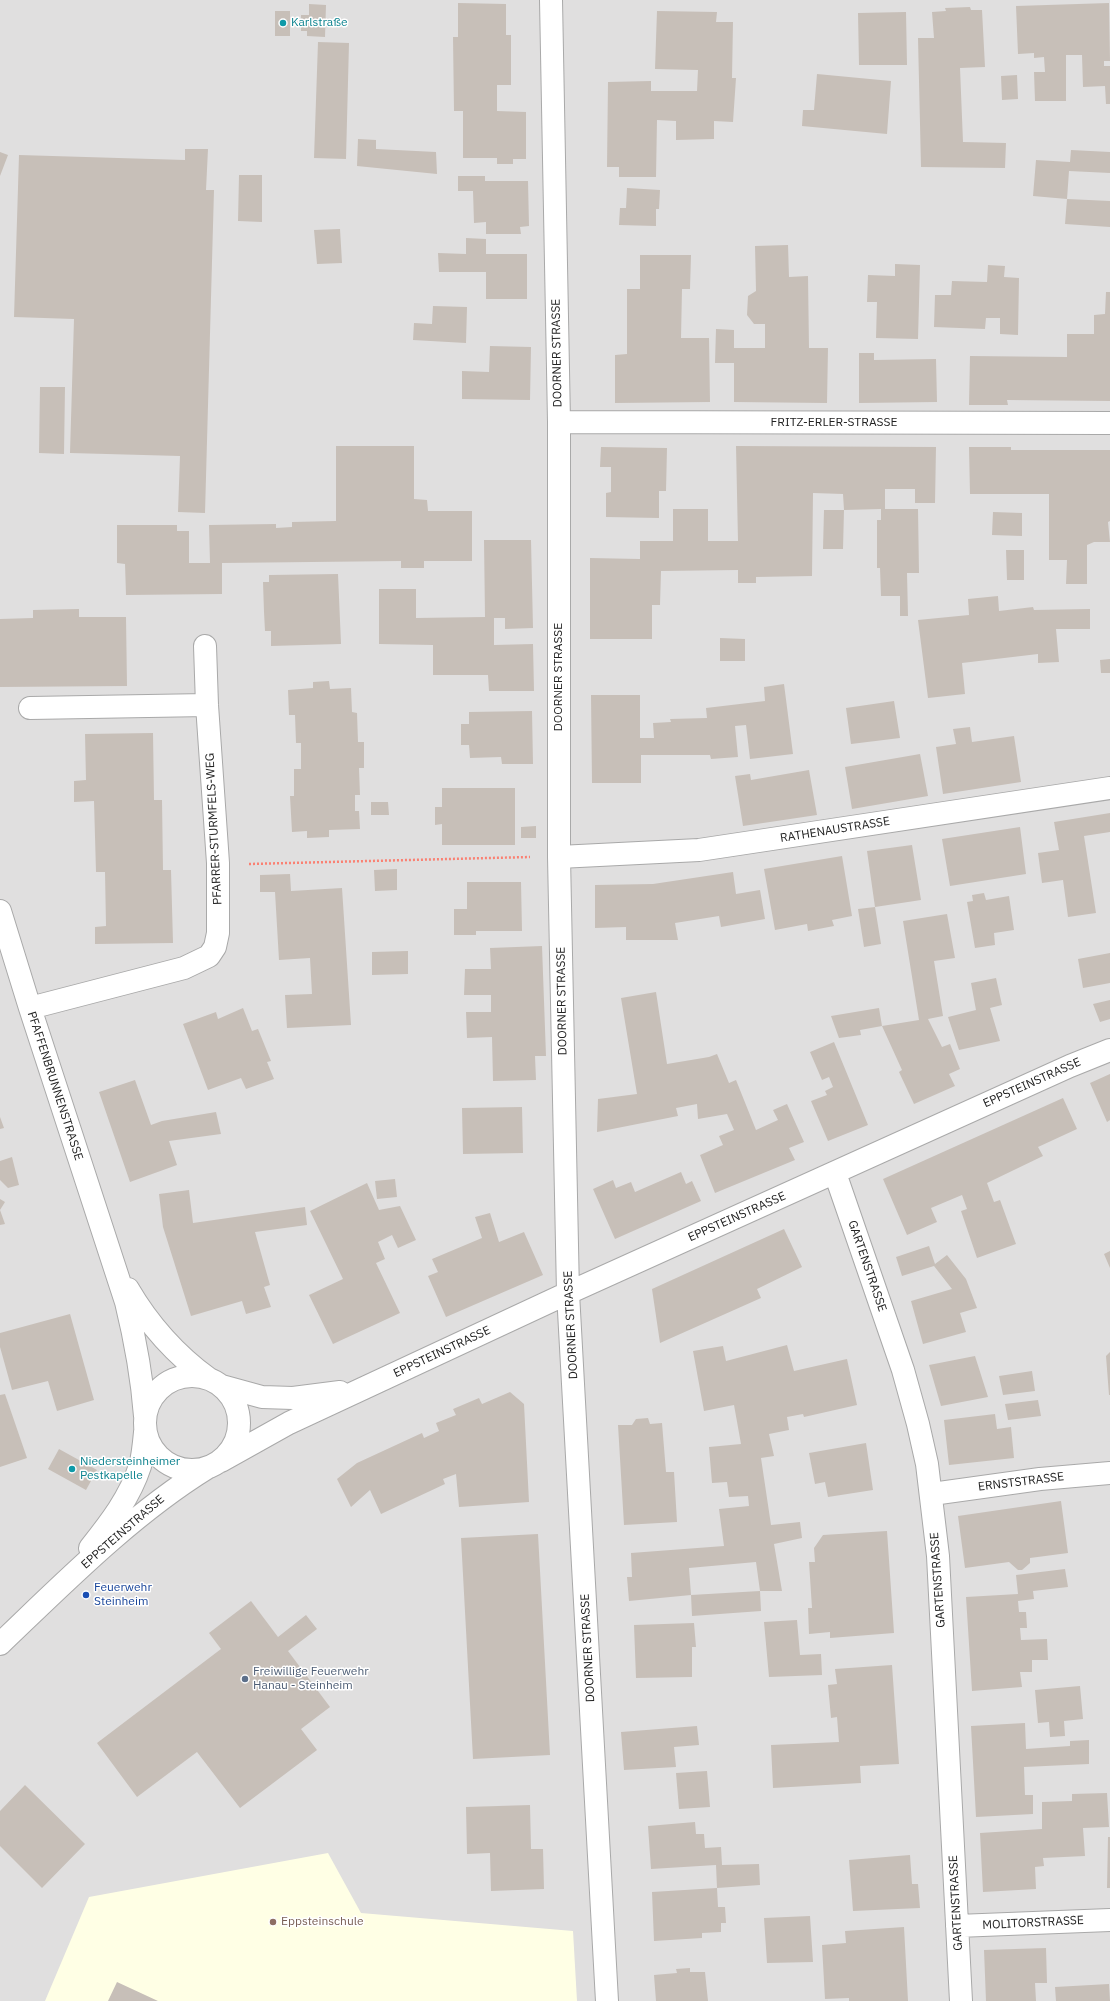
<!DOCTYPE html>
<meta charset="utf-8">
<style>
body{margin:0}
canvas{display:block;background:#f2efe9}
</style>
<canvas width="1110" height="2001"></canvas>
<script>
const ctx = document.querySelector('canvas').getContext('2d');
ctx.lineJoin = 'round';
function fillPath(path, color) { ctx.fillStyle = color; ctx.fill(path, 'evenodd'); }
function stroke(path, color, width, dash) { ctx.strokeStyle = color; ctx.lineWidth = width; ctx.lineCap = dash ? 'butt' : 'round'; ctx.setLineDash(dash || []); ctx.stroke(path); }
function write(font, color, halo, rows, align = 'center') {
  ctx.font = font + ' "IBM Plex Sans",sans-serif'; ctx.lineWidth = 3; ctx.setLineDash([]); ctx.textBaseline = 'middle'; ctx.strokeStyle = halo; ctx.fillStyle = color; for (const [text, x, y, turn = 0] of rows) {
    ctx.save(); ctx.translate(x, y); ctx.rotate((+turn || 0) * Math.PI / 180); ctx.textAlign = isNaN(turn) ? turn : align; if (halo) ctx.strokeText(text, 0, 0); ctx.fillText(text, 0, 0); ctx.restore();
  }
}
fillPath(new Path2D(`
 M0,0H1110V2001H0Z`), '#e0dfdf');
fillPath(new Path2D(`
 M328,1853L361,1913L573,1931L577,2001H45L89,1897Z`), '#ffffe5');
fillPath(new Path2D(`
 M458,3L506,4V35H511V85H497V111L526,112V159H513V164H497V158H463V111H454L453,37H458Z
 M1109,3L1110,61H1104V66H1110V104H1106L1105,86L1083,87L1082,55H1066V101H1035L1034,72H1045L1044,57L1034,58V53L1018,54L1016,6Z
 M309,4L326,5L325,37L307,36V31H301V15H309Z
 M970,7L971,10H982L985,67L960,68L963,142L1006,143L1005,168L921,167L918,38H934L932,12L946,11L945,8Z
 M275,11H290V36H275Z
 M657,11L717,12L716,22H733L732,78H736L733,122L714,121V139L676,140V121L657,120L656,177H619V167H607L608,82L651,81V91H697L698,70L655,69Z
 M906,12L907,65H859L858,13Z
 M318,42L349,43L346,159L314,158Z
 M817,74L891,81L887,134L802,126L803,110H814Z
 M1017,75L1018,99L1002,100L1001,76Z
 M358,139L376,140V149L436,152L437,174L357,166Z
 M185,149H208L206,190H214L205,513L178,512L180,456L70,453L74,319L14,317L19,155L185,160Z
 M1071,150L1110,152V173L1069,171L1067,199L1033,196L1036,160L1070,162Z
 M0,152L8,155L0,176Z
 M239,175H262V222L238,221Z
 M458,176H485V181H528L529,226L520,227L521,234H486V222L474,223L473,191H458Z
 M627,188L660,190L659,209H656V226L619,225L620,208H626Z
 M1067,199L1110,201V227L1065,224Z
 M340,229L342,263L317,264L314,230Z
 M466,238L486,239V254H527V299H486V272H439L438,253L466,254Z
 M788,245L789,277L808,276L809,348H828L827,403L734,402V363H715L716,329L734,330V348H765V324H754L747,315L748,296L756,291L755,246Z
 M640,255H691L690,289H682L681,338H709L710,402L615,403V355L627,354V289H640Z
 M895,264L920,265L918,339L876,338L877,302H867L868,275L895,276Z
 M988,265L1005,266L1004,277L1019,278L1018,335L1000,334V318H986L985,329L934,327L935,295H951L952,281L987,282Z
 M1106,292H1110V401L1007,400L1008,405H969L970,356L1067,357V334H1094V315L1105,314Z
 M433,306L467,307L466,343L413,340L414,323L432,324Z
 M490,346L531,347L530,400L462,399V371L489,372Z
 M859,353H874V360L936,359L937,402L859,403Z
 M40,387H65L64,454L39,453Z
 M336,446H414V499L427,500L428,511H472V561H424V568H401V561L222,563V594L126,595L125,564L117,563V525H177V531H189V563H210L209,525L276,524V528L292,527V522L336,521Z
 M736,446L936,447L935,503H915V489H885V509H918L919,573H907L908,616H900V596H881L880,568H877V520H881V509L844,510L843,494L813,493L812,576L756,577V583H738V570L661,571L660,605H652V639H590V558L640,559V541H673V509H708V541H738Z
 M601,447L667,448L666,491H659V518L606,517V493L611,492V467H600Z
 M969,447H1011V450H1110V521L1108,522L1110,542H1094L1087,545V584H1066L1067,560H1049V494H970Z
 M824,510H844L843,549H823Z
 M993,512L1022,513V536L992,535Z
 M484,540H531L533,628L505,629V618H494V645L533,644L534,691H489L488,675H433V645L379,644V589H416V618L485,617Z
 M1006,550H1024V580H1007Z
 M338,574L341,644L271,646V631H265L264,612L263,582H269V575Z
 M998,596L999,611L1033,607L1034,610L1090,609V629H1056L1059,662L1038,663V654L962,663L965,694L928,698L918,620L969,615L968,599Z
 M79,609V617H126L127,686L0,687V619L33,618V610Z
 M720,638L745,639V661H720Z
 M1110,659V673H1101L1100,660Z
 M329,681L330,689L351,688L352,712L357,713L358,742H364V768H359L360,795H355V811H359L360,829L329,830V837L307,838V831L292,832L290,796H294V769H301V743H296L295,715H289L288,690L313,688V682Z
 M784,684L793,754L750,759L746,725L735,726L738,757L711,759L710,755H641V783H592L591,695H640V738H654L653,723L671,722L670,719L707,718L706,708L765,701L764,687Z
 M894,701L900,738L851,744L846,708Z
 M532,711L533,764H502L501,757L470,758L469,745H461V724H469V712Z
 M970,727L972,742L1014,736L1021,782L943,794L936,747L956,744L953,729Z
 M153,733L154,800H162L163,870H171L173,943L95,944V927L106,926L105,872H96L94,801L74,802V781L86,780L85,734Z
 M920,754L928,796L852,809L845,767Z
 M809,770L817,815L743,826L735,776L750,774L751,780Z
 M442,788H515V845H442V824L435,825V807H442Z
 M371,802H388L389,815H371Z
 M1110,813V832L1084,836L1096,913L1068,917L1063,880L1042,883L1038,853L1059,850L1054,822Z
 M536,826V838H521V827Z
 M1020,827L1026,874L950,886L942,839Z
 M912,845L921,900L875,907L867,851Z
 M842,856L852,916L832,920L834,926L808,931L807,924L775,930L764,869Z
 M397,869V890L375,891L374,870Z
 M733,872L736,894L760,890L765,919L721,927L719,916L675,923L678,940H626V927L595,928V885L653,884Z
 M290,874L291,891L342,888L351,1025L287,1028L285,995L312,994L310,958L279,960L275,892H260V875Z
 M467,882H521L522,931H476V935H454V909H467Z
 M984,893L986,900L1009,896L1014,930L994,933L995,945L975,948L967,902L973,901L972,895Z
 M875,907L881,944L864,947L858,909Z
 M947,914L955,958L934,961L943,1016L928,1019L942,1047L950,1044L960,1069L949,1074L955,1086L914,1104L899,1072L902,1070L882,1026L919,1020L903,921Z
 M542,946L546,1056H535L536,1080L493,1081L492,1037L467,1038L466,1012H491V995H464L465,969H491L490,948Z
 M408,951V974L372,975V952Z
 M1110,953V983L1083,988L1078,959Z
 M996,978L1002,1005L990,1008L1000,1041L959,1050L948,1017L976,1010L971,983Z
 M656,992L667,1064L709,1057L717,1054L729,1083L736,1080L756,1130L778,1120L773,1110L787,1104L804,1142L789,1148L795,1160L715,1193L700,1155L723,1145L719,1136L734,1130L727,1114L698,1119L697,1104L676,1108L678,1116L597,1132L598,1099L637,1094L621,998Z
 M1110,1000V1019L1100,1022L1093,1004Z
 M243,1008L252,1031L258,1029L271,1061L267,1062L274,1079L246,1089L241,1078L208,1090L183,1024L216,1012L218,1019Z
 M879,1008L882,1026L860,1030L861,1035L839,1038L831,1016Z
 M834,1042L868,1125L828,1141L811,1101L827,1095L825,1091L833,1087L829,1077L822,1080L810,1052Z
 M1110,1074V1120L1107,1122L1090,1083Z
 M135,1080L151,1125L162,1121L216,1112L221,1134L169,1141L177,1165L130,1182L99,1092Z
 M1063,1098L1077,1129L1038,1147L1043,1156L987,1183L994,1202L1000,1200L1016,1244L977,1258L961,1211L967,1209L962,1195L931,1208L937,1222L907,1235L883,1179Z
 M522,1107L523,1153L463,1154L462,1108Z
 M0,1117L4,1128L0,1129Z
 M12,1157L19,1185L8,1188L0,1180V1161Z
 M681,1172L686,1184L692,1181L701,1201L615,1239L593,1189L613,1180L616,1188L631,1182L635,1192Z
 M395,1179L397,1197L377,1199L375,1181Z
 M367,1183L379,1210L400,1206L416,1240L398,1248L392,1235L378,1242L385,1259L376,1263L400,1313L333,1344L309,1295L343,1279L310,1211Z
 M189,1190L193,1223L305,1207L307,1225L255,1232L270,1285L264,1287L271,1307L246,1314L242,1301L191,1316L163,1227L159,1194Z
 M0,1199L5,1202L0,1210L5,1224L0,1225Z
 M490,1213L499,1242L524,1232L543,1275L446,1317L428,1276L438,1272L432,1259L482,1238L475,1217Z
 M784,1229L802,1267L757,1289L761,1298L660,1343L652,1289Z
 M929,1246L935,1264L947,1255L966,1279L977,1308L960,1313L966,1332L923,1344L911,1301L952,1289L934,1266L902,1276L896,1257Z
 M1110,1251V1268L1104,1254Z
 M70,1314L94,1400L57,1411L48,1381L12,1390L0,1347V1333Z
 M787,1345L794,1371L847,1359L857,1405L804,1417L803,1414L787,1417L789,1430L769,1434L774,1456L761,1458L771,1525L800,1522L802,1538L774,1544L782,1591H760L761,1611L692,1616L691,1595L760,1591L756,1562L689,1568L691,1595L629,1601L627,1577H632L631,1553L724,1546L719,1509L749,1506L748,1496L729,1497L727,1482L712,1483L709,1447L741,1444L734,1405L704,1411L693,1351L723,1346L726,1361Z
 M1110,1352V1395H1109L1106,1356Z
 M975,1356L988,1397L941,1406L929,1365Z
 M1032,1371L1035,1391L1003,1395L999,1376Z
 M510,1392L524,1404L529,1502L459,1507L456,1474L443,1479L445,1484L381,1514L370,1490L351,1507L337,1479L357,1463L422,1433L424,1438L439,1431L436,1423L456,1415L453,1409L479,1398L482,1404Z
 M5,1394L27,1458L0,1467V1395Z
 M1038,1400L1041,1416L1008,1420L1005,1404Z
 M995,1414L997,1429L1011,1427L1014,1458L949,1465L944,1420Z
 M648,1418L650,1424L662,1423L666,1472H674L677,1522L624,1525L618,1425H632L636,1419Z
 M866,1443L873,1490L828,1497L825,1482L815,1484L809,1453Z
 M59,1449L97,1470L86,1490L48,1469Z
 M1061,1501L1068,1553L1030,1558V1563L1022,1570H1018L1009,1562L965,1568L958,1516Z
 M887,1531L894,1633L830,1638V1632L809,1634L808,1608H812L809,1562H815L814,1548L823,1535Z
 M538,1534L550,1755L473,1759L461,1538Z
 M1065,1569L1068,1587L1033,1591L1034,1599L1018,1601L1019,1612H1026L1027,1628H1020L1021,1640L1047,1639L1048,1660H1032V1672H1020L1022,1687L972,1691L966,1597L1018,1594L1016,1575Z
 M251,1601L278,1637L306,1615L317,1629L288,1651L330,1707L301,1729L317,1750L240,1808L197,1752L137,1797L97,1743L221,1649L209,1633Z
 M797,1620L800,1655L821,1654L822,1675L769,1677L764,1622Z
 M694,1623L696,1647H692V1677L636,1678L634,1625Z
 M892,1665L899,1764L860,1766L861,1783L773,1788L771,1745L839,1742L837,1717L831,1718L828,1685L837,1684L835,1669Z
 M1080,1686L1083,1719L1064,1721L1065,1736L1050,1737L1049,1722L1038,1723L1035,1690Z
 M1025,1723L1026,1749L1070,1746V1741L1089,1740V1764L1024,1767L1025,1795H1033V1814L976,1817L971,1726Z
 M697,1726L699,1745L674,1747L676,1767L624,1770L621,1732Z
 M707,1771L710,1807L679,1809L676,1773Z
 M25,1785L85,1844L42,1888L0,1846V1811Z
 M1107,1793L1109,1827L1083,1828L1085,1856L1043,1858L1044,1866L1035,1867L1036,1889L983,1892L980,1833L1042,1829V1802L1072,1801V1794Z
 M530,1805L531,1849H543L544,1889L491,1891L490,1853L467,1854L466,1807Z
 M695,1822L696,1834H704L705,1848L721,1847L722,1865L759,1864L760,1885L717,1888L716,1865L651,1869L648,1826Z
 M1108,1837H1110V1888H1107Z
 M910,1855L912,1884H918L920,1908L853,1911L849,1860Z
 M717,1888L718,1907H725L726,1923H721V1932L702,1933V1938L654,1941L652,1892Z
 M810,1916L813,1962L767,1963L764,1918Z
 M904,1927L908,2001H849V1998L825,1999L822,1945L846,1943L845,1931Z
 M1046,1948L1047,1983H1035L1036,2001H986L984,1950Z
 M690,1968V1972H705L708,2001H656L654,1975L677,1973L676,1969Z
 M117,1982L158,2001H108Z
 M1109,1984L1110,2001H1056L1055,1987Z`), '#c7bfb8');
const minor = new Path2D(`
 M551,0L559,422V857L568,1293L607,2001
 M559,422L1110,423
 M30,708L207,705
 M559,857L699,850L1110,788
 M0,911L30,1008L126,1302C135,1339 142,1377 145,1416
 M30,1008L184,968L209,956L215,947L218,933V863L207,705L205,646
 M835,1173L903,1370L918,1424L927,1464L938,1556L961,2001
 M128,1289C149,1325 176,1355 209,1379
 M145 1423a47 47 0 1 1 94 0a47 47 0 1 1-94 0Z
 M222,1386L262,1397L293,1398L340,1392
 M221,1461L289,1423L568,1293L1070,1066L1110,1050
 M932,1494L1040,1479L1110,1473
 M90,1548C110,1523 130,1497 140,1466C143,1455 144,1443 145,1432
 M0,1644C64,1583 131,1515 207,1468
 M957,1926L1110,1920`);
stroke(minor, '#a9a9a9', 24);
stroke(new Path2D(`
 M249,864L530,857`), '#fa8072', 2.5, [2, 2]);
stroke(minor, '#fff', 22);
for (const [x, y, r, color] of [
 [283,23,4,"#0f9aa8"],
 [72,1469,4,"#0f9aa8"],
 [86,1595,4,"#1a4fb4"],
 [245,1679,4,"#5c6f8a"],
 [273,1922,4,"#8d6e63"]
]) { const dot = new Path2D(); dot.arc(x, y, r, 0, 2 * Math.PI); ctx.fillStyle = color; ctx.fill(dot); stroke(dot, '#fff', 1.5); }
write('12px', '#0d838f', '#fff', [
 ["Karlstraße",291,23],
 ["Niedersteinheimer",80,1462],
 ["Pestkapelle",80,1476]
], 'left');
write('12px', '#222', '#fff', [
 ["DOORNER STRASSE",557,353,-91],
 ["FRITZ-ERLER-STRASSE",834,423],
 ["DOORNER STRASSE",559,677,-90],
 ["PFARRER-STURMFELS-WEG",214,829,-93],
 ["RATHENAUSTRASSE",835,830,-9],
 ["DOORNER STRASSE",562,1001,-91],
 ["EPPSTEINSTRASSE",1032,1083,-24],
 ["PFAFFENBRUNNENSTRASSE",55,1086,72],
 ["EPPSTEINSTRASSE",737,1217,-24],
 ["GARTENSTRASSE",867,1266,71],
 ["DOORNER STRASSE",571,1325,-93],
 ["EPPSTEINSTRASSE",442,1352,-25],
 ["ERNSTSTRASSE",1021,1482,-7],
 ["EPPSTEINSTRASSE",123,1532,-41],
 ["GARTENSTRASSE",938,1580,-94],
 ["DOORNER STRASSE",588,1648,-93],
 ["GARTENSTRASSE",956,1903,-93],
 ["MOLITORSTRASSE",1033,1923,-3]
]);
write('12px', '#164399', '#fff', [
 ["Feuerwehr",94,1588],
 ["Steinheim",94,1602]
], 'left');
write('12px', '#4e5e75', '#fff', [
 ["Freiwillige Feuerwehr",253,1672],
 ["Hanau - Steinheim",253,1686]
], 'left');
write('12px', '#785e54', '#fff', [
 ["Eppsteinschule",281,1922]
], 'left');
</script>
